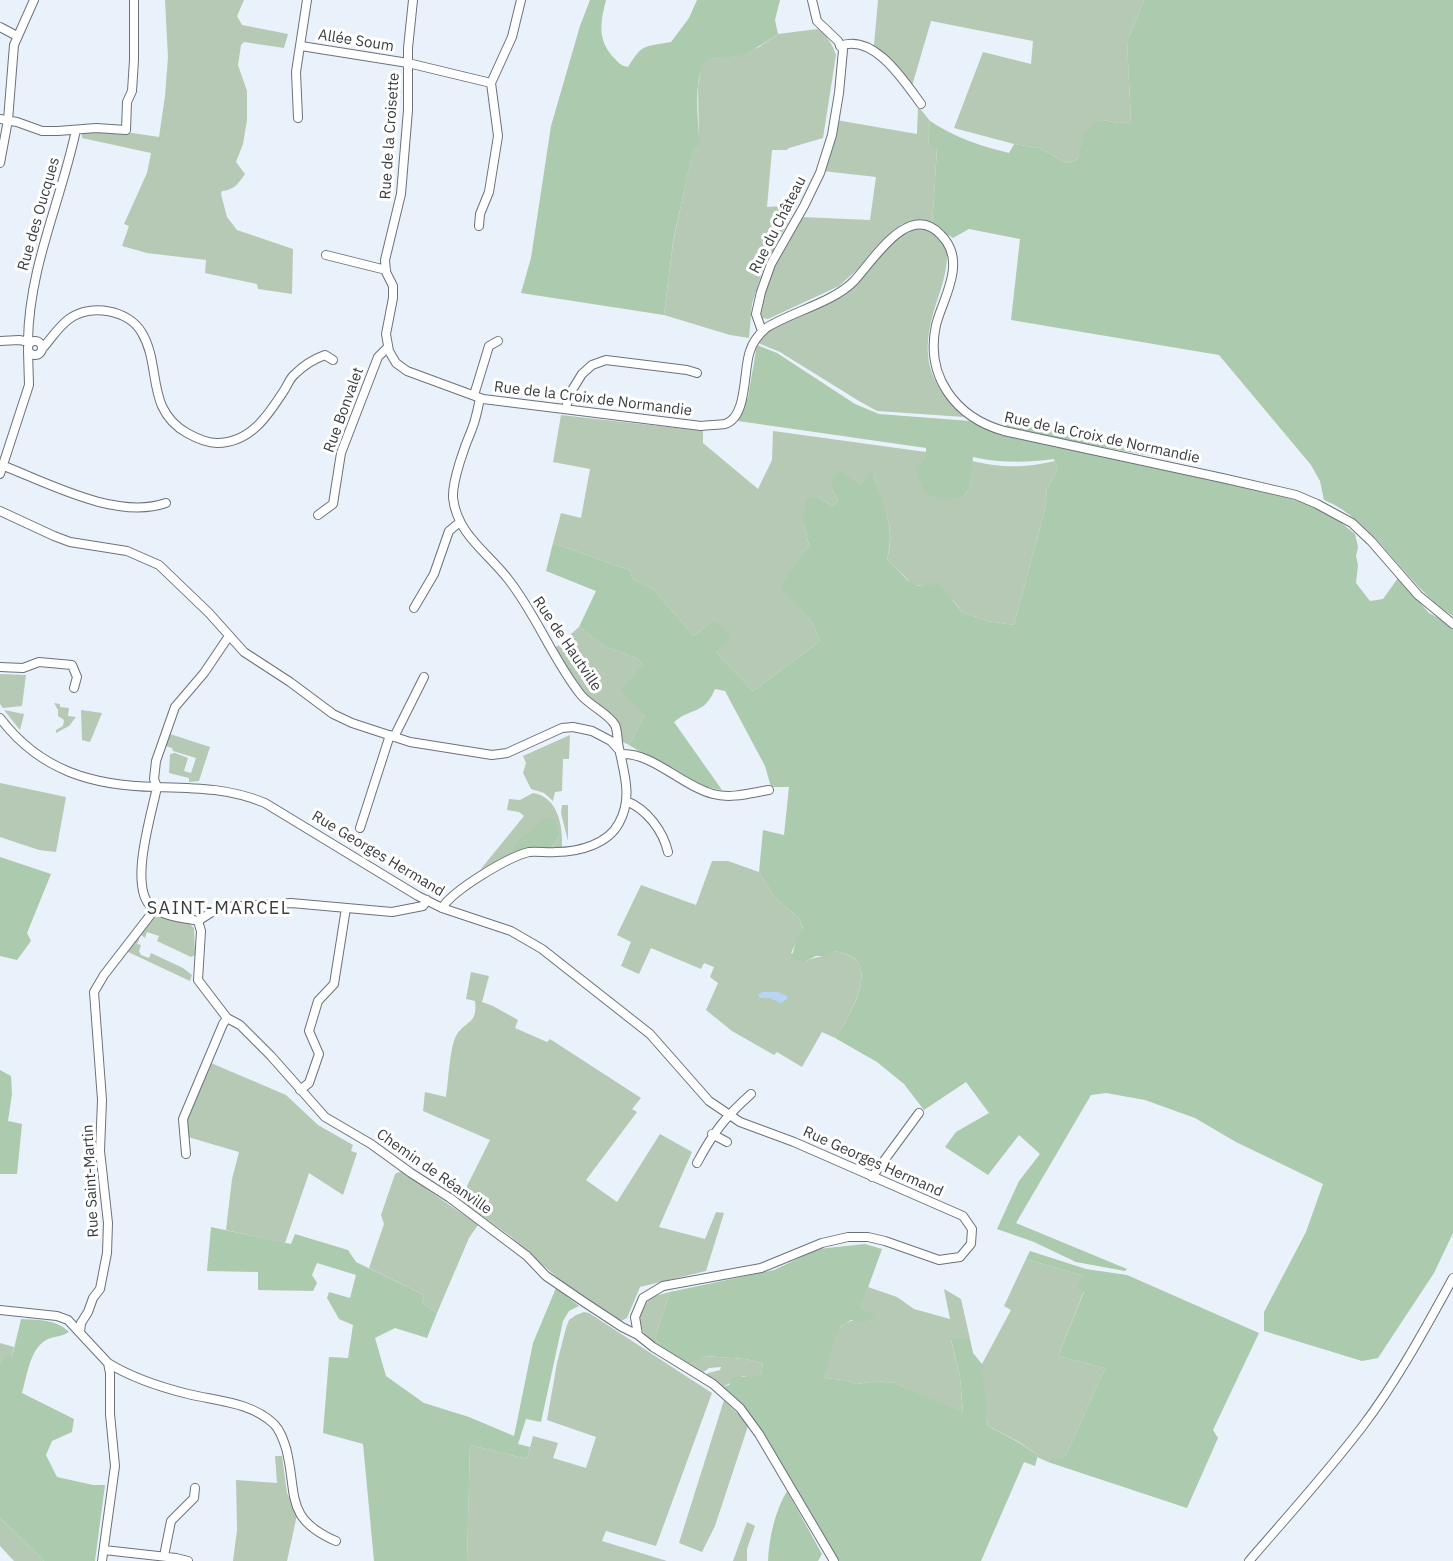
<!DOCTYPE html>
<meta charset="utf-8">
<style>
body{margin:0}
canvas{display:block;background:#e9f1fb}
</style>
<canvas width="1453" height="1561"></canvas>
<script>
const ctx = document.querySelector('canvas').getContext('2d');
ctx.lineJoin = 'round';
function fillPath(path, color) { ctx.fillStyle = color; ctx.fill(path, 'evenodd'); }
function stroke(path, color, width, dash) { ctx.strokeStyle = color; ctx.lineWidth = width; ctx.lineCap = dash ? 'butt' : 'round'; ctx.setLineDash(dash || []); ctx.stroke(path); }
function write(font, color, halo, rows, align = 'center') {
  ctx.font = font + ' "IBM Plex Sans",sans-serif'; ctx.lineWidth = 6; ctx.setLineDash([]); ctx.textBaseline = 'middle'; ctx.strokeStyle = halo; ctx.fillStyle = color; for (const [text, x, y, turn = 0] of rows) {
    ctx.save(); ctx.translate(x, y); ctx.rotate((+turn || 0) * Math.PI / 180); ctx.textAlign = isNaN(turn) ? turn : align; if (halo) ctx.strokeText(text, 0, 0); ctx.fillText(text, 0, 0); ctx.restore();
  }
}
fillPath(new Path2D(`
 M165,0H244L237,16L242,25L288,34L284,48L244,42L241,45L238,65L247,91V120L243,144L236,162L245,174C238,184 234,190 222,191L221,194L227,217L237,230L293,249L292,294L258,289L257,284L205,273L206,260L147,253L122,246L129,226L124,224L147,173L151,153L82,138V132H126L159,137L165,96L168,57Z
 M878,0H1144L1127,41L1131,122L1118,123L1102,120L1081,143L1078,159L1067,163L1039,148L1014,144L954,128L983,52L1031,64L1033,41L931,21L912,86L874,45Z
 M818,29C827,36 832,43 836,55L823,138L789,148L787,150H772L767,207L784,206L792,214L762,272L752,304L749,338L730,335L664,315L673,243L694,145L699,146L698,86L701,69L706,61L720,56L732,57L759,47L778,34Z
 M918,106L930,121L928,145L937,148L932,225L913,222L902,224L891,232L868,260L839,286L768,319L763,318C751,295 790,238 801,217L870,220L876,177L823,171L836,120L917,134Z
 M919,228C933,231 939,238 947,249C948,269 942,286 936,304C920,354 926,380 964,417L877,411L859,401L780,352L758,343C771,320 826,307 849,291C866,279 890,237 905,230C909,229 915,229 919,228Z
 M561,415L703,431V443L758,489L772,460L773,431L926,452V458L964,496L970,487L972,461C1003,468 1024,468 1055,461L1058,469L1047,489L1045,509L1014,625L988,621L962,612L953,600L927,587L912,584L887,559C897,527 882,506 874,476L871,473L859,485L832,489L838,500L833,506L818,497L803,522L809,545L781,587L812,622L820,641L753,691L716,652L713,620L694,636L653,589L633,579L629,570L553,543L561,513L581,518L590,469L553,462Z
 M579,627L604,646L636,658L643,665L645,715L629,745L621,741L612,716L586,694L554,649Z
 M0,674L26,675L22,706L3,708L0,704Z
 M54,703L60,704V707L69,708L68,716L76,717L69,726L56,733V730L63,726L64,720L58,716V710Z
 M4,710L24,714L20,730Z
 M81,710L102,713L90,742L82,740Z
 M170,734L210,747L199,781L189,782V778L169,773L170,754L175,753L188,758L184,771L191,773L196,758L173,751L172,748L166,746Z
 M570,735L569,759H563L562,791L555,792L553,801L544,793L531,789L523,773L526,763L523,756Z
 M0,783L66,797L56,852L39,850L0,837Z
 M533,793C558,797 563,826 562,847L551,848L559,836L514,847V852L480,870L524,816L519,812L507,810L509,799L520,800Z
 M562,805H568V841L561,813Z
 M712,861H728L759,872L775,898L799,918L803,929L791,953L806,961C816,956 826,957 835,951C842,953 851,955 857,961C872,978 846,1023 835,1038L822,1032L802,1067L777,1052L774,1055L732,1031L706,1010L718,983L710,977L714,967L704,963L701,969L651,948L639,974L621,966L631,942L617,935L641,885L696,905Z
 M161,916L189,923L194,928L195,955L191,957L157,941L159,936L147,932L145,938L141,935L137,944L141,945L139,951L141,955L149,958L151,953L183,968L192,975L190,981L126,951L154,918Z
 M471,972L489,976L482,1002L493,1006L518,1020L515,1028L547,1042L550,1039L641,1098L632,1109L637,1112L586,1180L617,1202L660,1134L692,1152L659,1227L705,1239L716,1212L724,1213L706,1271L640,1287L627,1318L619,1322L570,1289L510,1236L460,1200L490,1140L423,1111L425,1092L446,1097C448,1084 450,1046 456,1036C465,1020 478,1025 475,1001L466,999Z
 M211,1063L286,1095L318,1125L353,1145L351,1151L357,1153L343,1195L309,1173L285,1243L226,1230L232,1179L239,1152L188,1137V1118Z
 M401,1171L478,1225L469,1238L437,1313L422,1303L424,1295L369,1268L384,1224L381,1215L395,1174Z
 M1026,1259L1084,1276V1291L1058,1356L1105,1368L1066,1455L1060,1459H1050L1048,1462L1037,1457L1038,1455L1019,1442L988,1426L984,1413L986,1405L982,1377V1364L1011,1310L1004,1306Z
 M868,1287L897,1297L914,1309L950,1319L944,1289L961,1299L970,1339L951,1340L960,1377L963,1414L895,1383L877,1381L857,1384L844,1380L824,1378C827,1361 830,1329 848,1322C859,1317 861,1324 875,1315L861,1307Z
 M670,1292L655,1338L662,1347C638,1333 632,1321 651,1297Z
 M584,1312L589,1313L712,1393L656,1546L606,1531L602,1541L667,1561H467L470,1445L527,1459L533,1436L558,1443L553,1458L586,1468L596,1437L547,1420L557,1363L566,1328L569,1320L576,1315Z
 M0,1343L14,1347L12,1357H4L0,1362Z
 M704,1356L745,1359L763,1363L761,1376L754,1378L743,1376L723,1387L706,1376L708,1373L720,1370L721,1367L709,1368L702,1373L690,1364Z
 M724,1400L746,1422L748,1426L715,1526L702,1552L679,1543Z
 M275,1456H282L287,1493L297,1515L287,1561H233L237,1530L236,1480L277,1483Z
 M0,1518L44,1561H14L0,1546Z
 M747,1522L755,1526L747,1549V1561H733Z`), '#b5c9b5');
fillPath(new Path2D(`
 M590,0H606C600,24 597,41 616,60C620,64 622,66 628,67C643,43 644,47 671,42L689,18L697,0H780L775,20L778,34C764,43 749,54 732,57C723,58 717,56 709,60C691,69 699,128 700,146H694L673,242L664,315L521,293L531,258L551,126L580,26Z
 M1144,0H1453V616C1406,587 1375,520 1324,500L1320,481L1311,465L1219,355L1011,320L1020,239L969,229L953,238L932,225L937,149L928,145L930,121C956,138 980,146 1009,153L1014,144L1039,148L1067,163L1078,159C1081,138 1083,131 1102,120L1118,123L1131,122L1127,41Z
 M757,345L777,353L855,404L879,414L970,421L996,432L1084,453L1265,491L1308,504L1334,517L1355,534L1358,547L1356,556L1358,565L1356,583L1370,601L1383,599L1398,578L1429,613L1453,626V1233L1434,1273L1378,1358L1362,1361L1264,1331V1312L1306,1232L1323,1184L1236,1142L1195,1118L1145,1100L1106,1093L1091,1095L1016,1223L1127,1269L1125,1271L1076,1262L1034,1242L997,1229L1019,1181L1040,1154L1019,1135L988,1175L945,1147L956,1132L989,1113L966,1082L924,1110L904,1084L877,1062L835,1038C846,1023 872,979 857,961C852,955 842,953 835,951L827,956H816L806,961L791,959L797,938L803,928L799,918L775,898L759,872L763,830L784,835L789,787H771L765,766L725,691L715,689C704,715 692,707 674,722L722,790C687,786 658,762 629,745L645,715L621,690L643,665L636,658L604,646L579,627L596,591L546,571L553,543L629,570L633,579L653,589L694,636L713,620L731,637L716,652L753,691L820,641L812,622L780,587L809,545L803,522L806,500L818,497L833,506L838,500L832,489L833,478L840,470L859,485L871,472L874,476C883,506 896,526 887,559C907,577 910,593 939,583L962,612L988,621L1014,625L1045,509L1047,489L1058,469L1054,459C1025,463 1001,463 973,457L970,487L964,496C938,505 921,497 916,468L926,458V448L738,421L748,397Z
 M1007,419L1143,443L1157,457L1005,429Z
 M546,818L555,820L559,836L551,848L514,852V847L523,837Z
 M0,857L51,874L27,933L31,941L17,960L0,956Z
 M0,1070L11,1076L12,1094L8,1121L22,1124L17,1174H0Z
 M211,1227L291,1244L295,1234L348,1250L356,1262L424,1295L422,1303L437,1313L427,1338L395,1328L375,1338L386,1376L424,1403L469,1417L514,1436L533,1343L556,1288L579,1306L569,1311L563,1321L541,1422L526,1419L518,1444L530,1447L527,1459L470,1445L467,1561H374L363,1444L323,1433L329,1357L348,1358L353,1325L339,1319L327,1298L329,1292L350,1298L356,1275L317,1263L312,1275L317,1283L313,1291L258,1290V1272L207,1271Z
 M865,1244L882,1249L861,1307L876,1315L865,1322L851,1320L841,1326L834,1338L824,1378L844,1380L857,1384L877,1381L895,1383L963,1413L960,1377L951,1339H970L973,1353L982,1364C982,1377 985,1389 986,1403C986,1414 984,1414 988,1426L1018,1442L1038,1455L1035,1466L1024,1462L981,1561H838L757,1425L737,1399L723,1387L729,1385L733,1377L761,1376L763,1363L745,1359L705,1356L690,1364L662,1347L655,1338L670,1292L774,1270L818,1249Z
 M1030,1251L1086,1269L1127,1275L1259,1333L1213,1430L1218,1438L1187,1508L1048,1462L1050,1459H1060L1066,1455L1105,1368L1058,1356L1084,1292L1078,1287L1084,1276L1026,1259Z
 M21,1319C39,1320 56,1319 69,1332C62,1337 53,1336 46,1340C30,1349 27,1376 22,1393L74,1419L72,1432L52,1441L46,1455L57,1477L93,1485H105L95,1561H44L0,1518V1362L4,1357H12Z
 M787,1491L822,1554L818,1561H768C769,1538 775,1511 787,1491Z`), '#accaad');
fillPath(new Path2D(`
 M762,992H778L787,996V999L781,1003L770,998H760L758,995Z`), '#b8d6f3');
const minor = new Path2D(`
 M413,0L408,48V110L401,194L385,260L386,272L393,286V298L386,334L389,351L396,363L407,371L483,399L701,426C709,425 718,425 725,424C748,417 743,369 750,351C753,341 758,335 766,328C791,312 834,302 854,281C873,261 909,200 941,235C950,244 954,255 953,268C952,287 941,306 936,325C925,376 955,417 1004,431L1222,478L1296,495L1317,504L1352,523L1371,541L1418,595L1453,624
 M0,27L17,36
 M301,46L408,63L491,83
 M840,46C874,33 904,81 921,104
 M298,118L296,72L307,0
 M0,119L17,122L42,131H58L96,128L126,130L127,102L132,91L134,60V0
 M0,163L8,120L14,45L34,0
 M479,226L480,214L489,192L498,136L491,83L512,37L521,0
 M326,255L386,270
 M762,331L756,314L761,292L771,264L804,206L820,173L832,135L839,93L843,50L838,41L817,21L812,0
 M28 348a7 7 0 1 1 14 0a7 7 0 1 1-14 0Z
 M0,341L19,340L30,342
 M28,341C29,267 61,201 76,130
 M42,349C51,339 58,327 69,319C91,303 129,310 142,333C162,367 145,409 187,433C196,438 207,443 217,443C251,443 269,414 285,389C288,384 290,378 295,374C303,366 314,359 325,355L333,360
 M474,395L489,346L498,341
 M566,409L569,395L582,374L592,365L606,360L687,370L697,373
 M4,466C50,484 117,520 166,503
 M0,474L29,385L28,351
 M0,511L54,536L70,542L127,551L159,565L209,613L244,652L290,682L333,714L352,723L410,742L492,755L507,753L562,728L573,727L592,731L611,741L619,750
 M318,515L333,504L341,453L378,357L388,347
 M414,608L434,574L449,531L460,522
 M0,667L23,668L39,662L72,665L77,677L74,688
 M0,718C40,771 93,786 157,787C196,788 229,788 265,803L418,896L442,908L511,931L542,949L650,1034L709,1101L740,1122L794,1142L963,1216L972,1229L971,1244L960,1257L939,1260L885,1241L868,1237H848L822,1243L761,1268L663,1286L643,1298L635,1317L638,1335L653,1347L713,1384L740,1408L759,1434L834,1561
 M394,737L424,677
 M621,754C652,752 682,786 713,794C731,799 751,793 769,790
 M157,787C152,813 127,890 153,908C164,916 184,918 198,921L201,931L198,980L227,1018L240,1025L271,1056L325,1117L371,1144L411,1173L450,1198L527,1256L546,1276L584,1302L622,1327L638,1335
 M157,787L154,779L156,761L175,707L204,673L229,636
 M626,801C647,809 663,831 668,852
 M360,828L390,735
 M442,908C453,890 508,857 529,852C538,851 548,853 556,852C579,852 608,844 619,823C633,798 624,773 619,748C617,741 618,731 615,725C609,714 589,705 581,695C553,660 536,614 508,579C488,553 457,534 453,498C452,481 465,445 472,429C476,419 478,408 480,398
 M198,921L212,912L225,907L291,903L392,912L423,906L427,900
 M300,1090L309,1083L319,1054L309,1031L318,1001L334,984L346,908
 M712,1134L727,1142
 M186,1154L183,1119L223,1024L227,1018
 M697,1163C713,1133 725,1117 751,1094
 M872,1177L919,1113
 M0,1310L57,1316L68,1320L80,1333
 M108,1363C132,1378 160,1387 188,1394C217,1401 251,1402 274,1424C280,1430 283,1439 286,1448C298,1493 283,1518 336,1541
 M104,1550L176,1558L188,1561
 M164,1556L171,1521L194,1498L195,1488
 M102,1561L115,1466L110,1414V1373L108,1363L80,1333L81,1323L88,1312L93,1298L100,1289L107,1253L108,1223L100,1151L102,1100L94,992L104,975L155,909
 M1249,1561C1287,1517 1326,1474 1362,1427C1397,1381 1425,1329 1453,1278`);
stroke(minor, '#6c727b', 10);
stroke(minor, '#fff', 8);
write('15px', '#393c40', '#fff', [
 ["Allée Soum",356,41,9],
 ["Rue de la Croisette",390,136,-86],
 ["Rue des Oucques",39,214,-74],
 ["Rue du Château",778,225,-63],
 ["Rue de la Croix de Normandie",593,399,7],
 ["Rue Bonvalet",344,410,-70],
 ["Rue de la Croix de Normandie",1102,438,12],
 ["Rue de Hautville",567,644,56],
 ["Rue Georges Hermand",378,854,31],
 ["Rue Georges Hermand",873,1162,24],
 ["Chemin de Réanville",434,1172,35],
 ["Rue Saint-Martin",91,1181,-93]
]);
ctx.letterSpacing = '1.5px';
write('18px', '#393c40', '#fff', [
 ["SAINT-MARCEL",219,909]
]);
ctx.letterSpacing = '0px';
</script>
